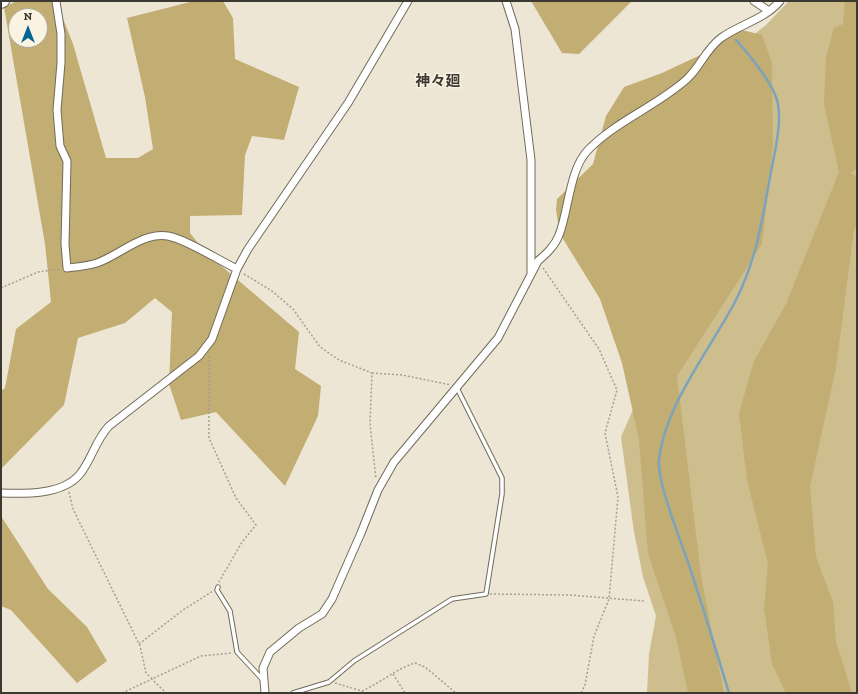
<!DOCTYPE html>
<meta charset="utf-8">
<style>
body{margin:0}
#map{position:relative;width:858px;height:694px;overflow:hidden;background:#ede6d4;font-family:"Zilla Slab",serif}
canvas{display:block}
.frame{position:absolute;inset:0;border:2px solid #3c3932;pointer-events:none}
.north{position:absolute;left:8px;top:8px;width:40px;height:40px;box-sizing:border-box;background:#faf3e1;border:1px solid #aea99b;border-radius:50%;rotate:0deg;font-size:11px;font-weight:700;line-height:16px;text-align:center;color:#3c3932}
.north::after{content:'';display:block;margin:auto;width:14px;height:18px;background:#036594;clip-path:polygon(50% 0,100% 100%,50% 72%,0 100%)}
</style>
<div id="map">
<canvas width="858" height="694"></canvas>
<div class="frame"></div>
<div class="north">N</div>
</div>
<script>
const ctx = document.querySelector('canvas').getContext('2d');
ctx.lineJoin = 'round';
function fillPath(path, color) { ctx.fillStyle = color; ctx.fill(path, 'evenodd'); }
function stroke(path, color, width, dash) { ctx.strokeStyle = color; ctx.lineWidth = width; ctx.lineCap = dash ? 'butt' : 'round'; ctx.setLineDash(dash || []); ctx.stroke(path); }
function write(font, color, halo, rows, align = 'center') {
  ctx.font = font + ' "Zilla Slab","Noto Sans JP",serif'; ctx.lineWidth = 3; ctx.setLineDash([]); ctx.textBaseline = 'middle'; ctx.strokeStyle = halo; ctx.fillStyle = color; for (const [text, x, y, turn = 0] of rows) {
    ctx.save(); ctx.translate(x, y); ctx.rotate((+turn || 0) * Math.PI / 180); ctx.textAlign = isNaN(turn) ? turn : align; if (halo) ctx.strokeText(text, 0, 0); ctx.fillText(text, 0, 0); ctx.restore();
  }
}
fillPath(new Path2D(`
 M789,1H857V693H647L649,654L656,616L643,577L634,532L621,437L667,332L747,40L766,25Z`), '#cebd8d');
fillPath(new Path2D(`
 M17,1H56L73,44L106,158H138L153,149L145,97L127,18L194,1H223L233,18L235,59L299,87L284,140L252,136L245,155L242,215L190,216V233L205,252L299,332L295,369L321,386L318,416L285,486L216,412L181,420L169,384L172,312L155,298L125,323L78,338L64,405L1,469V391L5,388L16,329L51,302L45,244L4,7ZM16,16H40V40H16Z
 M531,1H632L579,54L562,53Z
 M845,1H857V108L855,112L857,114V167L851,174L857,176V226L854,229L836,368L810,486L816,557L833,602L836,642L852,693H786L772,664L764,608L768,564L747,480L739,413L754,361L786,304L839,172L824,104L826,57L834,28L843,24Z
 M738,29L762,35L772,63L773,148L762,244L677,376L701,576L724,693H688L676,637L648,554L639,439L622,363L600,299L560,234L556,210L557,199L593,164L606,116L624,87L662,73L711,50Z
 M1,516L48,589L87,627L107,661L77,683L11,610L1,606Z`), '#c2ad72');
stroke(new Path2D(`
 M729,693C716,650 703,607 689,565C681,542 657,482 659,460C665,405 709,351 735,302C756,261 762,222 770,177C774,155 784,118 776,97C770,80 748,53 736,40`), '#7ca3bc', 2.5);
const service = new Path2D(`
 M218,587L217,590L230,611L237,652L263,680
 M293,693L329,682L354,661L452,599L486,594L502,494V478L457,388`);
const minor = new Path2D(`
 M56,1L61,34V63L57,110L60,146L67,161L65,244L67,268C76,267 88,266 97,263C120,255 142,232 168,236C188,240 218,260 237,269
 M506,1L515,29L531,160V273
 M754,1L769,11
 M1,493C25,494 63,495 80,474C92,459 95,441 109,426L199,356L212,339L237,269L248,249L348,103L408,1
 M265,693L263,668L270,652L299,628L322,614L332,599L361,533L378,490L394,462L498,338L538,261C546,254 555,246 559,235C569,210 569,170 588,150C616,121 657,106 687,79C700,67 706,49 721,38C740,24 764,20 780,1`);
const primary = new Path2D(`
 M1,2L3,1`);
stroke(service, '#716b5b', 5.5);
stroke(minor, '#716b5b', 9);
stroke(primary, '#716b5b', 14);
stroke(new Path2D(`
 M543,268L599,349L617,390L605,433L618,497L609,599L594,636L585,685L581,693
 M244,274L272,291L293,309L320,347L339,360L372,373L370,424L376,479
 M1,288L38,272L60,269
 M209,356V438L236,498L256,525L242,542L219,582
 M372,373L402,375L451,385
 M69,492L73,509L140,646L146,673L152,679L201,656L231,653
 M490,594L570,595L644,601
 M139,644L183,610L213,591
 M393,674L405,693
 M335,683L362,691L363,693
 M362,691C380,683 396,669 415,663L425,667L456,693
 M122,693L152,679L166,693`), '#a49f92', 1.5, [2, 2]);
stroke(service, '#fff', 3.5);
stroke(minor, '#fff', 7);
stroke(primary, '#fff', 12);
write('bold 15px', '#3c3932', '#faf3e1', [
 ["神々廻",438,82]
]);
</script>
